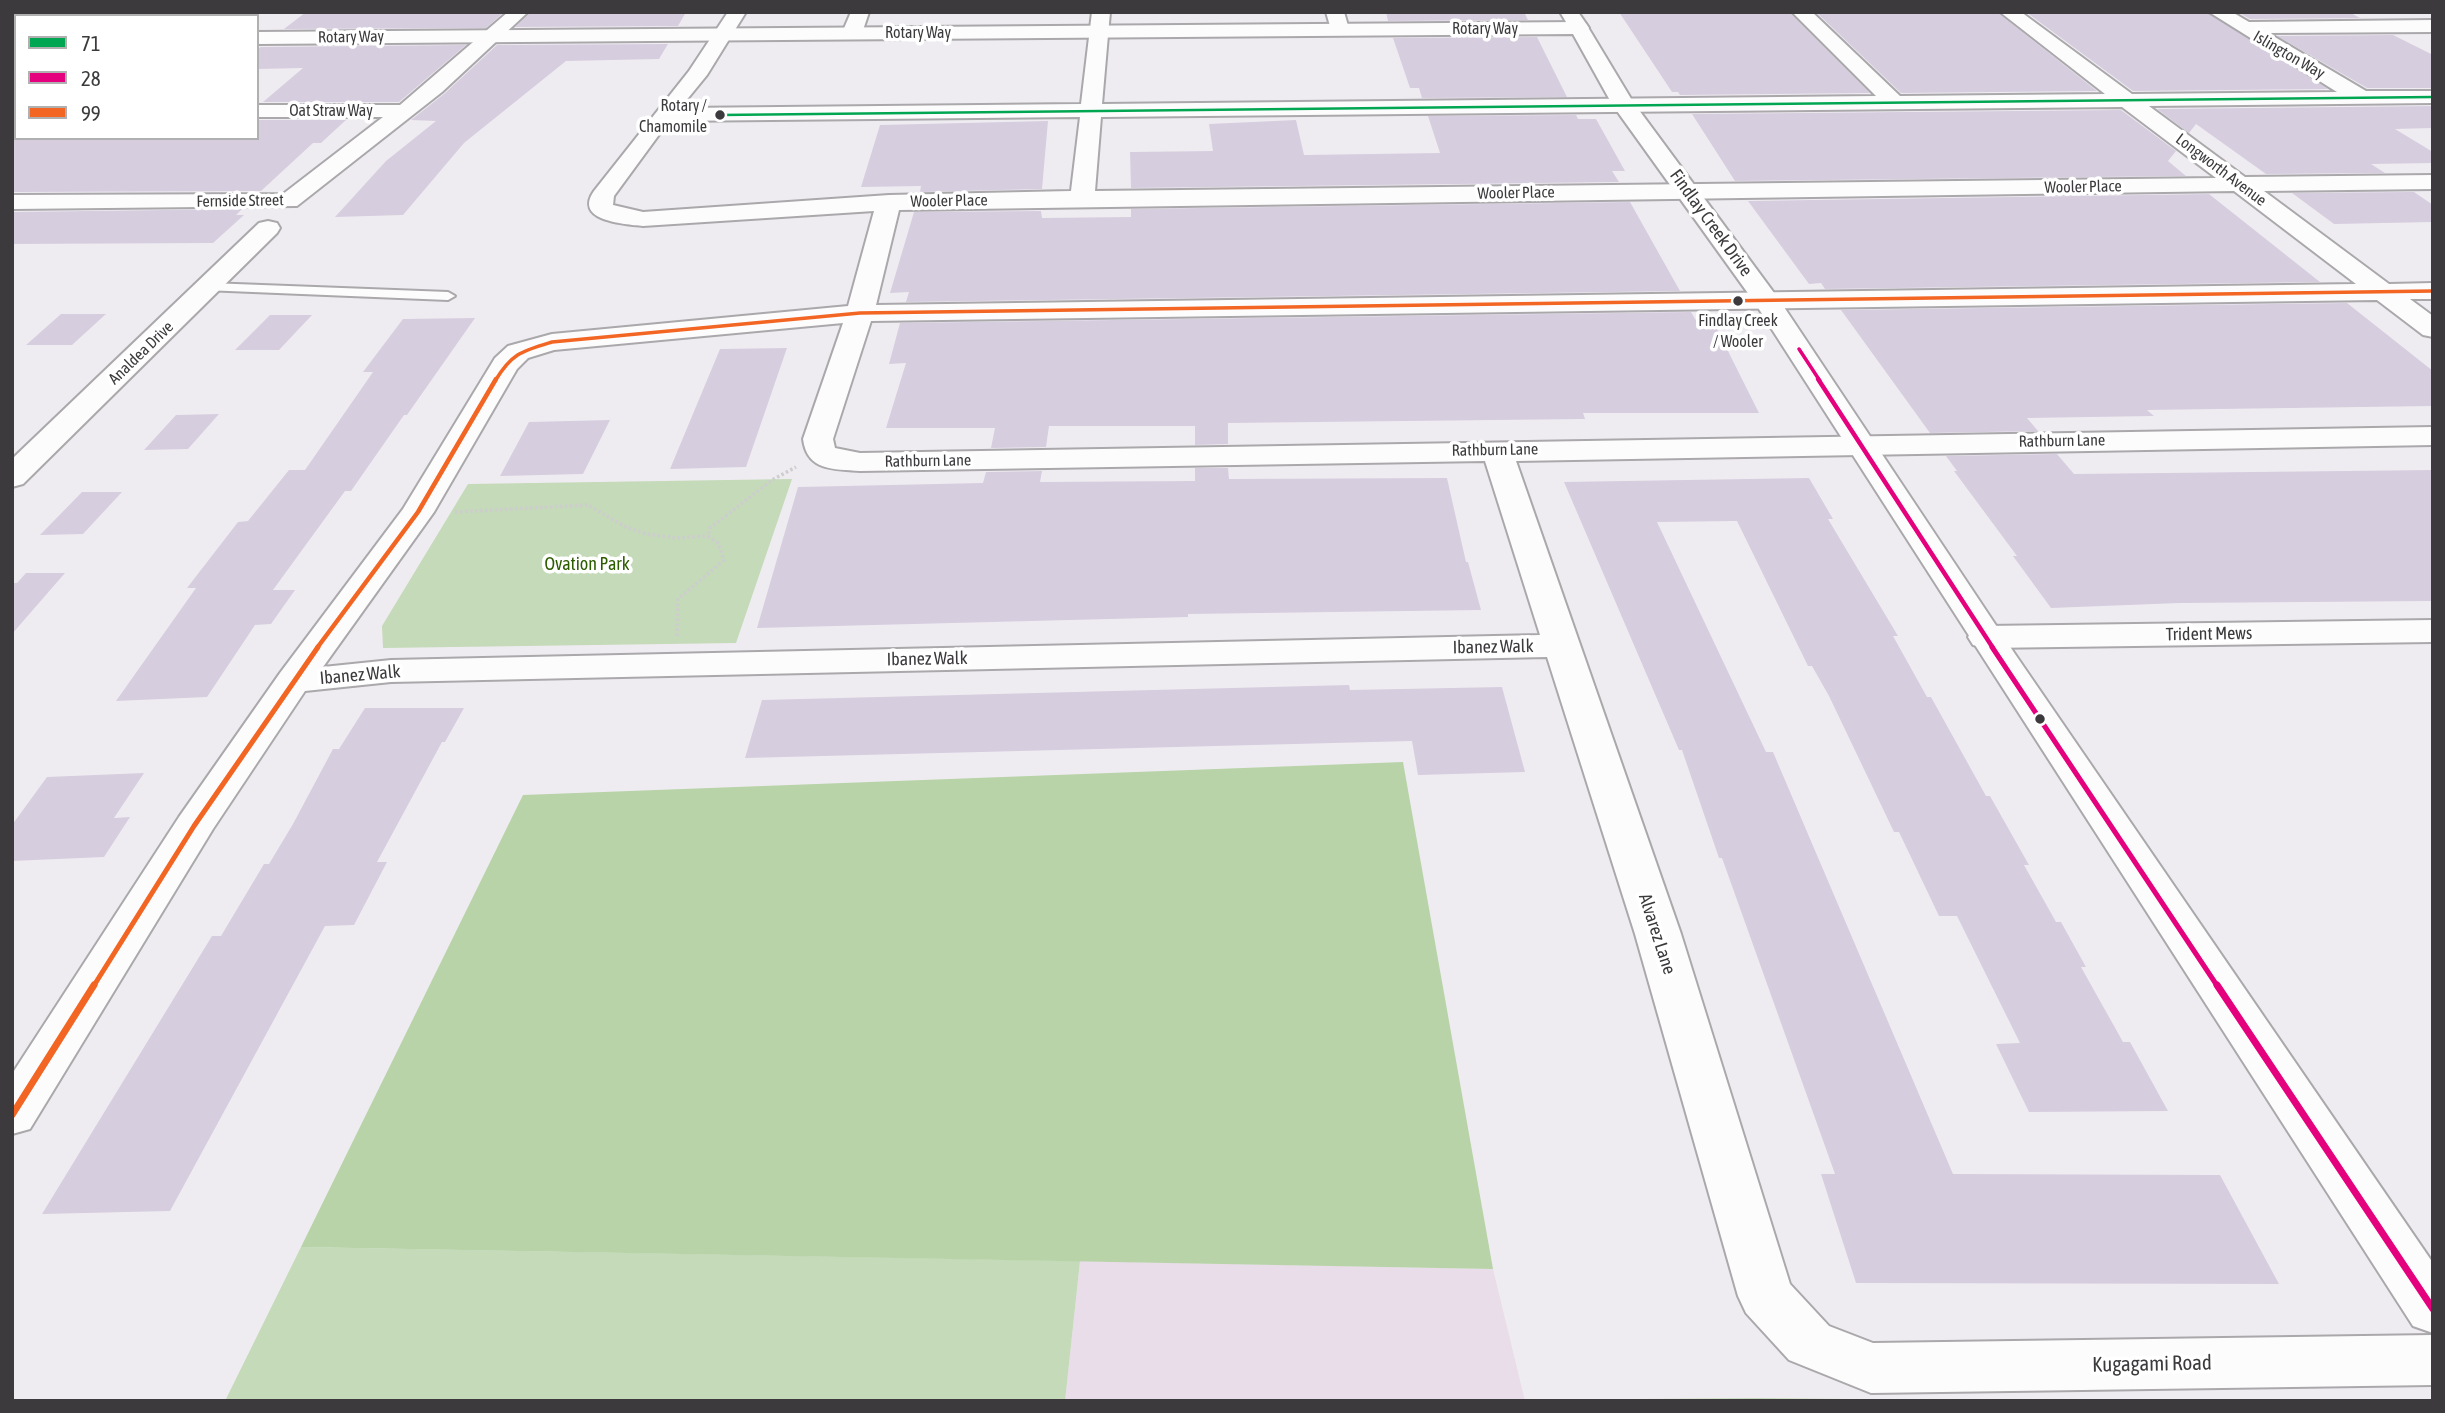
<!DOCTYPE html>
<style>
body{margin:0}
#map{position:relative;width:2445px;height:1413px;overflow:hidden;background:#efecf1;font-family:"Asap Condensed",sans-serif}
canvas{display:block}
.frame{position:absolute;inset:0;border:14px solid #3c3a3d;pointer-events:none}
.legend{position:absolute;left:14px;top:14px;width:245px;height:126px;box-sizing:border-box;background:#fff;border:2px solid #b1b0b1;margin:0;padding:9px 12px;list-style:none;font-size:21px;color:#3c3a3d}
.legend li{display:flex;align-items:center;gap:14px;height:35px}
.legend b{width:35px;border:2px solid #b1b0b1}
</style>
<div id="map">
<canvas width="2445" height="1413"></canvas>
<div class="frame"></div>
<ul class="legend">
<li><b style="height:9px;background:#00a651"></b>71</li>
<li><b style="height:9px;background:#e5007d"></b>28</li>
<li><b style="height:9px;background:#f26522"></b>99</li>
</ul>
</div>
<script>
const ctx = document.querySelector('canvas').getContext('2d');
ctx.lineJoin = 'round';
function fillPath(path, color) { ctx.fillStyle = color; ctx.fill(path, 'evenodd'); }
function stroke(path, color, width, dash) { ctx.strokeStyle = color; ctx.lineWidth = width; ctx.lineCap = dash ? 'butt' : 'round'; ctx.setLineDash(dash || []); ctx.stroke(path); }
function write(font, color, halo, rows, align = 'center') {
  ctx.font = font + ' "Asap Condensed",sans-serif'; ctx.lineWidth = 7; ctx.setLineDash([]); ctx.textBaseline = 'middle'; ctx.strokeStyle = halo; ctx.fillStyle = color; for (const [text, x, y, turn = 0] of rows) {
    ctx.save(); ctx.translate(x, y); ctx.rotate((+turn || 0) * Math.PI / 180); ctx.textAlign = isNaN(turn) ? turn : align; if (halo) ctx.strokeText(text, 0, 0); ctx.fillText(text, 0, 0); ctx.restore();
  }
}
fillPath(new Path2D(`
 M1080,1261L1493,1269L1525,1401H1065Z`), '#e8dde8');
fillPath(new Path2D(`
 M792,479L736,643L383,648L382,626L468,484Z
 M301,1247L1080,1261L1065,1401H225Z
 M1755,1398L2035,1401L1525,1400Z`), '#c4dab8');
fillPath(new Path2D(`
 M1403,762L1493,1269L301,1247L523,795Z`), '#b7d3a7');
fillPath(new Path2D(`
 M306,12H504L486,28L284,29Z
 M531,12H686L678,26L515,27Z
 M1386,12H1524L1528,20L1388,21Z
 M1619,12H1789L1870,93L1680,95L1678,92H1672Z
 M1816,12H1997L2097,91L1901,93Z
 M2026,12H2206L2328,89L2133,91Z
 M2238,12H2349L2360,18L2250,19Z
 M2393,35L2433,55V88H2367L2277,36Z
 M1537,37L1567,97L1422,98L1419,88H1410L1393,38Z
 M668,44L659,59L566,61L464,143L403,215L335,217L386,161L436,121L411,120L444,94L497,45Z
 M466,45L399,102H263L303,68L257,69V49L261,47Z
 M2433,106V128L2395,129L2433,152V163L2371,164L2385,173L2266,174L2196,124L2189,133L2157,109Z
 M2121,110L2176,151L2168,161L2186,176L1735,181L1692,114Z
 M1576,115L1578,119H1596L1625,171H1612L1619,182L1131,188L1130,152L1213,151L1209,124L1296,120L1304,155L1440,153L1428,116Z
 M257,120H346L321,143H313L261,191L12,192V138H257Z
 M1048,121L1042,189L920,192L921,186L861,187L880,125Z
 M2414,192L2433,205V222L2334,224L2292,193Z
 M2209,194L2320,282L1825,289L1821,283L1809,284L1748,201Z
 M1630,202L1680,291L906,302L909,292L890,293L914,212L1041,211L1042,218L1131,217V209Z
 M242,209L236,215H244L213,243L12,244V212Z
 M2347,303L2433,371V406L2147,410L2154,416L2027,418L2038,431L1930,433L1841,310Z
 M1691,312L1701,329H1717L1759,413H1583L1585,419L1228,423V444L1195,445V426H1049L1046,447L991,448L995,428H886L906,363L889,364L900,323Z
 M61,314H106L72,345H26Z
 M270,315H312L279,350H235Z
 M475,318L407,415H404L351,491H345L273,590H295L271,624L255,625L207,697L116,701L196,588H187L238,522L248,521L289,470H305L373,372H363L403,319Z
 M787,348L746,467L670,469L720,349Z
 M219,414L188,449L144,450L176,415Z
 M610,420L583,474L500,476L529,422Z
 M2057,454L2074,474L2433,470V601L2180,603L2051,608L2013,556H2017L1954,471H1957L1946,456Z
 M1195,468H1228L1229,479L1447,478L1466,562H1468L1481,610L1188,614V617L757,628L798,487L983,483L986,472L1042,471L1040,482L1195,481Z
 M1809,478L1833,519H1828L1898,636H1893L1927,697H1931L1986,796H1990L2029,865H2024L2056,922H2061L2086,967H2081L2123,1042H2130L2168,1111L2029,1112L1996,1044L2020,1043L1957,916H1939L1899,832H1894L1829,696L1812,666H1808L1737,521L1657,522L1766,752H1773L1953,1174L2220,1175L2279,1284L1856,1283L1821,1174H1835L1722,858H1719L1682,750H1679L1564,482Z
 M82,492H122L83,534L40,535Z
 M26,573H65L12,634V583H17Z
 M1349,685L1350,690L1502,687L1525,772L1418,775L1412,741L745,758L762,700Z
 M365,708H464L445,742H442L377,862H387L354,925L325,926L170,1211L42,1214L212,936H221L264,864H269L293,824L333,749H339Z
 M144,773L114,818L130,817L104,857L12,861V825L47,777Z`), '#d6cddf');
const service = new Path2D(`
 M209,283L448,292L455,296L448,300L204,290V284Z`);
const minor = new Path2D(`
 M109,12H131L129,16H107Z
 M508,12H528L442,92L297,206L12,209V195L283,194L383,117H257V105H400Z
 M728,12H746L707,75L680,108L1081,104L1092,12H1110L1102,104L1876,96L1792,12H1812L1900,96L2105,94L2000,12H2021L2132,94L2337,92L2209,12H2232L2249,22L2433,20V32L2268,33L2366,91H2433V103L2149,106L2245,177L2433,175V189L2264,191L2389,284L2433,283V299H2410L2433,316V337L2423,335L2377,300L871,321L833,439L835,448L860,453L2433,427V445L1516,461L1681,934L1790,1284L1829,1326L1873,1343L2433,1335V1385L1871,1393L1789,1360L1746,1313L1738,1296L1635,934L1547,657L391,682L305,691L213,829L30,1129L12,1134V1074L179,817L280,673L403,509L495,358L508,346L552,334L848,306L874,211L643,226C624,224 573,221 594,191L689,71ZM2122,107L2216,178L1095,191L1101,117ZM1080,117L1071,191L889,195L643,212L613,205L614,196L669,121ZM2234,191L2356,284L876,305L899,210ZM843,323L803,439C807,471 833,469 860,471L1485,461L1540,635L391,660L323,667L434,512L517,369L528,358L554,350Z
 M851,12H869L862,33L852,39L842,33Z
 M1326,12H1344L1349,29L1346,33H1332Z
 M1560,12H1578L1589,28L1586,32H1572Z
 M16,73V86L12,87V74Z
 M12,106H16V118H12Z
 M268,221L277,223L280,228L277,233L23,484L12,487V459L259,223Z
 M2433,620V642L1986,648L1973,645L1968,637L1973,629L1986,626Z`);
const tertiary = new Path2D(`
 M1579,22L1586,24L1633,102L1780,301L2015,654L2433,1263V1333L2413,1326L1755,303L1612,104L1573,34L257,44V32Z
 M12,34H16V46H12Z`);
stroke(service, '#aaa8ab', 4);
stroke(minor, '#aaa8ab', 4);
stroke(tertiary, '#aaa8ab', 4);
stroke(new Path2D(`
 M455,512L588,505L626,527L646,534L677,538L708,536
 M677,636L678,599L724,560L718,543L708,536L710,528L772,480L796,467`), '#cdcdce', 3.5, [2.5, 2.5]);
fillPath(service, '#fdfcfd');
fillPath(minor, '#fdfcfd');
fillPath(tertiary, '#fdfcfd');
stroke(new Path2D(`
 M720,115L2433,97`), '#00a651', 2.5);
stroke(new Path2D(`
 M1799,349L1820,381`), '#e5007d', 3.5);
stroke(new Path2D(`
 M1818,379L1993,648`), '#e5007d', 4.5);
stroke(new Path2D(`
 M1992,647L2218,987`), '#e5007d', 5);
stroke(new Path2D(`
 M2217,985L2433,1309`), '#e5007d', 7);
stroke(new Path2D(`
 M495,381C512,353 522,351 552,342L860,313L2433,291`), '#f26522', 3.5);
stroke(new Path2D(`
 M317,648L418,512L496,379`), '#f26522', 4.5);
stroke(new Path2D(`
 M93,987L194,826L318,647`), '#f26522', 5);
stroke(new Path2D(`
 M12,1115L94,985`), '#f26522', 7);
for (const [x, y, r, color] of [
 [720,115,6,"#3c3a3d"],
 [1738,301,6,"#3c3a3d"],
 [2040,719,6,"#3c3a3d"]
]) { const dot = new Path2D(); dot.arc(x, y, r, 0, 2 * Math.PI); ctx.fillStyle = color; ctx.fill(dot); stroke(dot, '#fff', 2.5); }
write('16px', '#3c3a3d', '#fff', [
 ["Rotary Way",1485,29],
 ["Rotary Way",918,33],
 ["Rotary Way",351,37,-1],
 ["Islington Way",2289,55,30],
 ["Oat Straw Way",331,111],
 ["Longworth Avenue",2221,170,37],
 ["Wooler Place",2083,187,-1],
 ["Wooler Place",1516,193,-1],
 ["Fernside Street",240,201,-1],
 ["Wooler Place",949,201,-1],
 ["Analdea Drive",141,353,-44],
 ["Rathburn Lane",2062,441,-1],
 ["Rathburn Lane",1495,450,-1],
 ["Rathburn Lane",928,461,-1]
]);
write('16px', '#3c3a3d', '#fff', [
 ["Rotary /",707,106],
 ["Chamomile",707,127],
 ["Findlay Creek",1738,321,"center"],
 ["/ Wooler",1738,342,"center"]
], 'right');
write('18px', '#3c3a3d', '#fff', [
 ["Findlay Creek Drive",1711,223,54],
 ["Trident Mews",2209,634,-1],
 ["Ibanez Walk",1493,647,-1],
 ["Ibanez Walk",927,659,-1],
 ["Ibanez Walk",360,675,-5],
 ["Alvarez Lane",1657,934,72]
]);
write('18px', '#2c5b00', '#fff', [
 ["Ovation Park",587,564]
]);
write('21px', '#3c3a3d', '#fff', [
 ["Kugagami Road",2152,1364,-1]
]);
</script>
